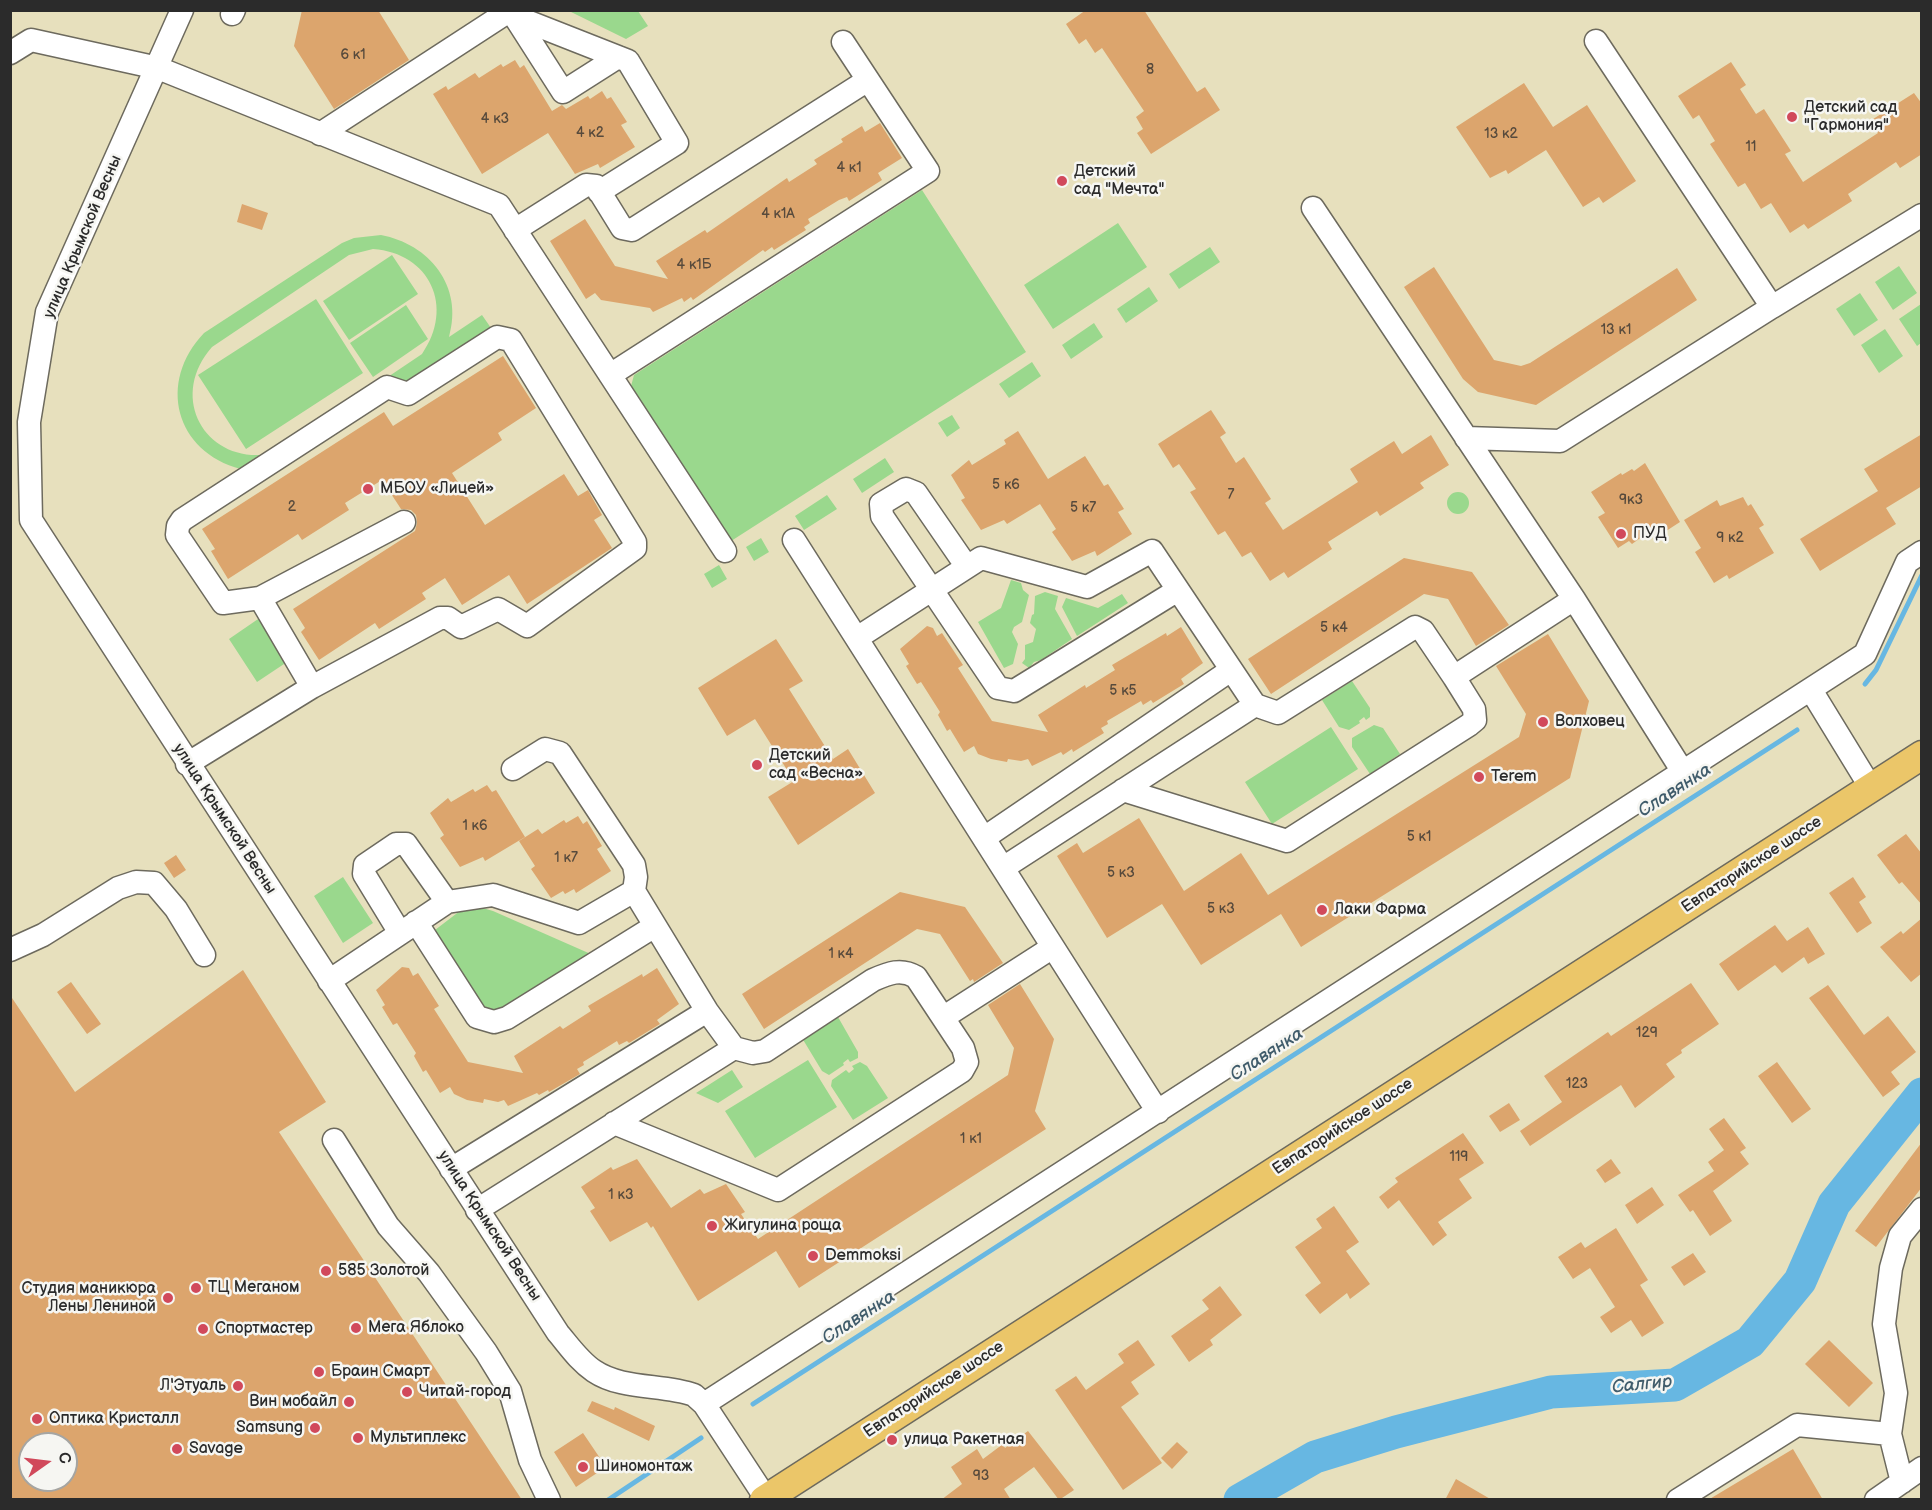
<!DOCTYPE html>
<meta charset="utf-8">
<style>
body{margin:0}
#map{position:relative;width:1932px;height:1510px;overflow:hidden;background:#e7e0bd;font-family:"Balsamiq Sans",sans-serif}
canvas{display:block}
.frame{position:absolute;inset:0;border:12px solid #2b2b2b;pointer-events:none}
.north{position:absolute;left:18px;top:1432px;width:60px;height:60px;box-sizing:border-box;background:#f6f6f2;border:2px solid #a5a5a2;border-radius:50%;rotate:76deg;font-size:16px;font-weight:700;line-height:24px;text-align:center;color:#2b2b2b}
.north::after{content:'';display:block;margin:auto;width:21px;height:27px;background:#d1495b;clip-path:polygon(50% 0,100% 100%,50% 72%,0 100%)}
</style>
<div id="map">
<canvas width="1932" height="1510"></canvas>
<div class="frame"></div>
<div class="north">С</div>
</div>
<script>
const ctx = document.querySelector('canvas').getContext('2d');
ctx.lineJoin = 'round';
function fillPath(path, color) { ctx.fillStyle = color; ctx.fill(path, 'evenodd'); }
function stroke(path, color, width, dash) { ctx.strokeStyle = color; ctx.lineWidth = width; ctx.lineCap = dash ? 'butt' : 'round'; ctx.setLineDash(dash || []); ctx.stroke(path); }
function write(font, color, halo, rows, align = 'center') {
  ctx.font = font + ' "Balsamiq Sans",sans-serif'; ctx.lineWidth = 5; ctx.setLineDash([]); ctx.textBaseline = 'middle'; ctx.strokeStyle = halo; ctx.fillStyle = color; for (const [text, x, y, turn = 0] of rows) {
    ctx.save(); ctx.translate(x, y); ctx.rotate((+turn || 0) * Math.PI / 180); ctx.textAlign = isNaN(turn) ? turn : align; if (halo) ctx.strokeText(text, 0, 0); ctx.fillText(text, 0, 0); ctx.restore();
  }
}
fillPath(new Path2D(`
 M569,11H638L648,26L626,39Z
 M922,190L1026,352L728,543L630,390L634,375Z
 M1118,223L1147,267L1053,329L1024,285Z
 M381,235C429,244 464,286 449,337L482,315L491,328L217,509L241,469C175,452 157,382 204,333L342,243L354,238ZM373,249C430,253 455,307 422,354L275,453C208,468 166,399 212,347L349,255Z
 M1210,247L1220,262L1179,289L1169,274Z
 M392,255L418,294L349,340L323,301Z
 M1899,266L1917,293L1893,310L1875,282Z
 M1149,287L1158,301L1126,323L1117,309Z
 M1860,293L1878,320L1854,336L1836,309Z
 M316,299L363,373L246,449L198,375Z
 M1921,304V343L1917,346L1899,319Z
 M406,305L428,339L373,377L350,343Z
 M1094,323L1103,337L1071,359L1062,345Z
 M1885,329L1903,356L1879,373L1861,345Z
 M1032,362L1041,376L1009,398L999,384Z
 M952,415L960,428L947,437L938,423Z
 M885,458L894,472L862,493L853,479Z
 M1447 503a11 11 0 1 1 22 0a11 11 0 1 1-22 0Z
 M827,495L837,509L804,530L795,516Z
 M761,538L769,552L754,561L746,547Z
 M719,565L727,579L712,588L704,574Z
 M1011,580L1021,583L1023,590L1029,595L1022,622L1014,627L1012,632L1018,644L1013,664L1004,668L978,622L1001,608Z
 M1045,592L1058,596L1055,609L1072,639L1041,660L1034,662L1029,668L1022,663L1025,659V645L1033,642L1036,629L1030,623L1032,615L1034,614L1035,596Z
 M1122,594L1128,603L1077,636L1062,607L1066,598L1098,608Z
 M261,617L290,660L257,682L229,639Z
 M1352,681L1370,708V717L1366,720L1364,717L1359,721L1360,723L1349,730L1339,727L1322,700Z
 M1374,725L1383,728L1400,754L1370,774L1352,747V738Z
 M1331,727L1358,769L1272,824L1245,782Z
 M343,877L373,923L343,943L314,896Z
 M469,904L493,911L593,955L491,1018L435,930Z
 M838,1017L858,1052V1058L850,1062L848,1059L843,1063L844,1065L829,1075L822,1071L802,1038Z
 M808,1060L837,1107L755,1158L725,1111Z
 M860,1062L867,1066L888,1098L853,1120L831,1086L832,1080L846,1070L849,1073L854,1069L852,1066Z
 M732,1070L743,1087L718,1103L696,1093Z`), '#9ad88d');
stroke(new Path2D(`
 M1865,684L1876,670L1922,575
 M753,1404L1797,730
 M608,1500L701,1438`), '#67b7e2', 5);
stroke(new Path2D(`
 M1240,1500L1315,1457L1396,1432L1551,1392L1675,1385L1750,1342L1800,1281L1834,1204L1922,1094`), '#67b7e2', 33);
fillPath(new Path2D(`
 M302,10H378L409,60L334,109L294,46Z
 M1086,10H1144L1197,92L1205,87L1220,110L1151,154L1137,133L1143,129L1136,117L1144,111L1102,48L1095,53L1086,39L1079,44L1066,24Z
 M515,60L520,68L524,65L552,111L562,105L566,109L588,96L590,99L602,91L607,99L611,97L627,122L621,125L635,147L600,168L598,164L575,174L548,133L482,174L433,94L446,86L448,90L475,73L479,78L501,64L503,67Z
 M1731,62L1746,85L1740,89L1756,114L1764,109L1791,151L1785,154L1803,182L1878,133L1870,121L1914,93L1922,104V154L1900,168L1896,162L1848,194L1852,201L1808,229L1804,224L1790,233L1771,203L1761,209L1745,183L1738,187L1710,144L1715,141L1699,115L1693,119L1678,96Z
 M1524,83L1553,127L1587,105L1636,181L1603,203L1599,197L1583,207L1546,150L1508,174L1506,170L1490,178L1456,127Z
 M880,123L902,158L878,173L882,180L849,201L847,197L839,200L808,219L810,223L804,227L806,230L774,250L772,247L765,252L763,250L693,300L691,297L684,302L682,298L653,312L650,308L601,300L595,293L586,299L550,241L585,219L615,266L668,279L656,261L705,230L707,233L787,178L789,182L817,164L814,160L843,142L841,139L862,126L865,132Z
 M242,204L268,213L262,230L237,222Z
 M1434,267L1494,360L1521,366L1530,363L1677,268L1697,300L1536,405L1478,392L1463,379L1404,287Z
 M503,356L536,408L498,433L502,440L452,473L485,525L564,474L578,496L588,490L602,515L594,520L612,548L527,604L509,575L462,605L445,578L422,593L426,599L379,629L375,623L319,660L301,632L305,628L293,609L415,531L417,523L416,515L411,510L401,509L382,480L345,503L349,510L302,540L298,534L228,579L211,551L215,549L202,529L384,412L393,426Z
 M1211,410L1226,433L1220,437L1236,463L1244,457L1271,499L1265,503L1283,530L1358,482L1350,469L1394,441L1402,454L1431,435L1449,465L1420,483L1424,488L1380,516L1377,511L1328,542L1332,549L1288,578L1284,572L1270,581L1251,552L1242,557L1225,531L1218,535L1190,492L1196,489L1179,464L1173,468L1158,444Z
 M1018,431L1048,479L1085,456L1104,486L1108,484L1124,509L1118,512L1132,534L1097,556L1095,551L1072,561L1052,532L1056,529L1040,504L1007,524L1004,520L981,530L961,500L965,498L951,475L969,460L972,465L1006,444L1004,440Z
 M1922,434V486L1886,508L1896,524L1820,571L1800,539L1878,491L1864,469Z
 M1645,463L1680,522L1660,535L1657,531L1645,539L1643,536L1632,544L1629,541L1618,548L1598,517L1605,513L1591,492L1621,473L1622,475L1632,469L1634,471Z
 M1743,497L1748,506L1751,504L1764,525L1759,528L1774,553L1729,579L1727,575L1714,583L1695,552L1701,548L1684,520L1717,500L1720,506Z
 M1404,558L1472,572L1509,625L1476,646L1448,599L1424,594L1271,694L1248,659Z
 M927,626L933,628L937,636L942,633L963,665L958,668L992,721L1048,732L1038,715L1085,685L1086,688L1115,670L1112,665L1166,633L1167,636L1181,627L1203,663L1181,679L1184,684L1153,703L1151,700L1143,705L1141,701L1107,721L1108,724L1101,728L1104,733L1073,752L1072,749L1063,755L1061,752L1032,766L1028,759L1021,761L1008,759L1007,762L991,759L978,754L974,746L964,752L950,729L947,731L938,715L940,712L921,682L917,684L906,666L909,664L900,649Z
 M1548,634L1589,701L1570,778L1301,947L1281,914L1201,965L1162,904L1107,938L1057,856L1077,843L1083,853L1139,818L1184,891L1241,853L1268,895L1519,737L1526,714L1496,666Z
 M776,639L803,681L789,689L833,759L848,749L875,793L798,845L768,797L794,781L755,719L727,736L698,688Z
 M487,785L492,792L496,790L525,837L485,861L483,857L460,867L440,838L444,835L430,813L448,798L451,802L473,789L475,792Z
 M578,816L583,824L587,821L602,846L597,849L611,871L576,893L574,889L565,894L563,891L551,898L531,869L535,866L519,841L538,829L542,834L564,820L566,823Z
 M1906,834L1922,854V905L1902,882L1899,884L1877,855Z
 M176,855L186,870L174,878L164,863Z
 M1853,877L1866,897L1859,902L1872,923L1857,933L1829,893Z
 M900,892L965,907L1003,963L974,982L973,979L970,981L940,934L917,929L764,1029L742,994Z
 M1922,918V973L1911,982L1880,947L1901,931L1903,934Z
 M1775,925L1787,941L1808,927L1825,954L1808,964L1804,957L1782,973L1775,965L1738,991L1719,964Z
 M402,967L409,968L413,976L418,973L439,1006L434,1009L468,1062L523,1073L514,1056L560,1026L563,1029L591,1011L588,1006L642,974L643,977L657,968L679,1004L657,1020L660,1024L629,1043L627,1041L619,1045L617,1041L583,1062L584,1065L577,1069L580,1074L549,1092L548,1090L539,1095L537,1093L508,1106L504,1100L498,1102L484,1099L483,1103L467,1100L454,1094L450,1087L440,1093L426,1070L423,1072L414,1056L416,1053L397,1023L393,1025L382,1007L385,1005L376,990Z
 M243,970L326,1102L279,1132L522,1500H10V995L75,1092ZM30,1444H66V1480H30Z
 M71,982L101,1024L87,1034L57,992Z
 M1691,983L1719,1024L1681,1050L1682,1053L1666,1064L1675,1077L1635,1108L1621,1085L1530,1146L1520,1131L1562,1102L1544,1076L1608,1032L1611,1036Z
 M1020,984L1054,1039L1035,1111L1046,1129L799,1288L776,1251L698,1301L653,1226L651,1228L647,1222L610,1242L590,1211L595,1208L581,1187L611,1167L613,1170L637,1159L671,1208L700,1189L704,1194L726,1184L745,1212L741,1214L758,1239L1008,1075L1014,1048L988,1005Z
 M1828,985L1864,1035L1888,1016L1916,1052L1891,1072L1900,1084L1883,1097L1809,998Z
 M1777,1062L1811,1109L1792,1123L1758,1076Z
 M1509,1103L1520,1120L1500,1132L1489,1116Z
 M1724,1118L1746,1148L1740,1152L1749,1164L1713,1191L1732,1221L1710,1236L1693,1210L1690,1212L1678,1195L1714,1171L1708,1162L1724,1150L1709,1129Z
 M1463,1133L1484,1163L1459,1179L1472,1198L1438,1222L1447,1235L1433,1246L1399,1200L1388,1209L1379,1197L1398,1182L1395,1178Z
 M1922,1142V1187L1876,1247L1855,1231Z
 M1611,1159L1621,1173L1605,1183L1596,1170Z
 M1652,1187L1664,1205L1637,1224L1625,1205Z
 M1334,1206L1359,1242L1346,1251L1370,1284L1350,1299L1347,1293L1320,1314L1305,1295L1321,1283L1295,1247L1322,1228L1316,1219Z
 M1616,1228L1648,1280L1640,1285L1664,1323L1642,1337L1631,1320L1611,1333L1600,1317L1615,1307L1590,1268L1573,1279L1558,1257L1581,1242L1585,1248Z
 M1693,1253L1706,1272L1684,1286L1671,1267Z
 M1220,1286L1242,1315L1210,1340L1213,1345L1189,1362L1171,1336L1209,1309L1202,1300Z
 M1138,1340L1155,1365L1131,1382L1139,1394L1121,1407L1162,1463L1123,1490L1055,1390L1076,1376L1086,1390L1124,1363L1118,1354Z
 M1829,1340L1873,1383L1849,1407L1805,1364Z
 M592,1401L614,1410L615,1407L655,1426L649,1441L587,1411Z
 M1028,1431L1074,1490L1059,1500L1034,1467L1004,1489L1011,1500H941L962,1484L951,1467L977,1449L983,1459L1003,1444L1005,1448Z
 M583,1433L606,1467L576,1487L554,1452Z
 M1177,1442L1188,1452L1172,1469L1161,1458Z
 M1793,1449L1823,1500H1708Z
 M1456,1479L1492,1500H1445Z`), '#dca56d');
const minor = new Path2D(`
 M182,10L47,312L29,422L31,520L558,1333C569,1346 579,1361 594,1371C622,1390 663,1384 694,1395L704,1404L767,1500
 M232,14L234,10
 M515,17L563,92L618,57
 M1596,41L1772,307L1922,215
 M10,53L31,40L158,68L499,205L725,551
 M320,134L506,13L628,61L677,143L599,192
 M1313,208L1574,599L1683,772
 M515,230L586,185L596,186L622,228L632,230L868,80
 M610,375L928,171L843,42
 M1466,438L1560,441L1772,307
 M794,540L1158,1112
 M967,567L916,493L906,489L881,504L882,516L998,688L1014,691L1178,590
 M260,598L404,522
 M857,638L981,558L1087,587L1152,551L1255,705L1278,713L1415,627L1423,631L1454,677
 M1811,690L1871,788
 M187,764L312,687L440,618H448L461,627L498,609L527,626L635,548V542L511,340L497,337L408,394L387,387L182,520L178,526L177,535L223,603L260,598L312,687
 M513,769L545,749L560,753L634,865L636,877L634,891
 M1123,790L1287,841L1469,725L1475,720L1474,709L1454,677L1574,599
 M984,838L1231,670
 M1003,868L1255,705
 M416,922L477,1017L494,1022L507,1018L655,926
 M400,933L364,874L365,865L396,844H406L447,902
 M10,950L43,935L118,888L136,882L154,883L176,909L204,955
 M329,981L447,902L493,895L579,923L634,891L707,1011L734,1048L753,1053L765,1051L873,980C889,973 901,968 916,977L963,1048L967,1062L962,1071L778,1190L614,1123
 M944,1017L1053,947
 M334,1140L388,1226L429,1273L486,1352L510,1391L530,1460L549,1500
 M451,1169L707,1011
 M477,1210L734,1048
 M704,1404L1865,654L1907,562L1922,552
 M1902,1482L1890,1434L1896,1393L1884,1324L1891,1268L1900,1236L1922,1209
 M1678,1500L1797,1425L1890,1434
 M1876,1500L1922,1468`);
const major = new Path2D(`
 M764,1500L1922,755`);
stroke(minor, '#6d6a5e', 25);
stroke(major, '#6d6a5e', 31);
stroke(minor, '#fff', 22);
stroke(major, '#ebc669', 28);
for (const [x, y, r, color] of [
 [1792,117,6,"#d1495b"],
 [1062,181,6,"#d1495b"],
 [368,489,6,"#d1495b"],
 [1621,534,6,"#d1495b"],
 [1543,722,6,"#d1495b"],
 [757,765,6,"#d1495b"],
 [1479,777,6,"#d1495b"],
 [1322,910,6,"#d1495b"],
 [712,1226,6,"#d1495b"],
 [813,1256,6,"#d1495b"],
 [326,1271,6,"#d1495b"],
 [196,1288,6,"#d1495b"],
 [168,1298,6,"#d1495b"],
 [356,1328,6,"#d1495b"],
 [203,1329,6,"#d1495b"],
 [319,1372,6,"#d1495b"],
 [238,1386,6,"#d1495b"],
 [407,1392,6,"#d1495b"],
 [349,1402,6,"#d1495b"],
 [37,1419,6,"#d1495b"],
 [315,1428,6,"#d1495b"],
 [358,1438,6,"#d1495b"],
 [892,1440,6,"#d1495b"],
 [177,1449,6,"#d1495b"],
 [583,1467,6,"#d1495b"]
]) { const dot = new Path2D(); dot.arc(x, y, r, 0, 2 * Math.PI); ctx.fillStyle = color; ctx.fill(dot); stroke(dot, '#f6f6f2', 2); }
write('14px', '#574a3c', null, [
 ["6 к1",353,55],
 ["8",1150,70],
 ["4 к3",495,119],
 ["4 к2",590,133],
 ["13 к2",1501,134],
 ["11",1751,147],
 ["4 к1",849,168],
 ["4 к1А",778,214],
 ["4 к1Б",694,265],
 ["13 к1",1616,330],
 ["5 к6",1006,485],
 ["7",1231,495],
 ["9к3",1631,500],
 ["2",292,507],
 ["5 к7",1083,508],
 ["9 к2",1730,538],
 ["5 к4",1334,628],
 ["5 к5",1123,691],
 ["1 к6",475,826],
 ["5 к1",1419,837],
 ["1 к7",566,858],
 ["5 к3",1121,873],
 ["5 к3",1221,909],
 ["1 к4",841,954],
 ["129",1647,1033],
 ["123",1577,1084],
 ["1 к1",971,1139],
 ["119",1459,1157],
 ["1 к3",621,1195],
 ["93",981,1476]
]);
write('16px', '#2b2b2b', '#f6f6f2', [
 ["Детский сад",1804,108],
 ["\"Гармония\"",1804,126],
 ["Детский",1074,172],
 ["сад \"Мечта\"",1074,190],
 ["МБОУ «Лицей»",380,489],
 ["ПУД",1633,534],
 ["Волховец",1555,722],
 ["Детский",769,756],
 ["сад «Весна»",769,774],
 ["Terem",1491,777],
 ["Лаки Фарма",1334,910],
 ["Жигулина роща",724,1226],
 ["Demmoksi",825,1256],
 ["585 Золотой",338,1271],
 ["ТЦ Меганом",208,1288],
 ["Студия маникюра",156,1289,"right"],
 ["Лены Лениной",156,1307,"right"],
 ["Мега Яблоко",368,1328],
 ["Спортмастер",215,1329],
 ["Браин Смарт",331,1372],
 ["Л'Этуаль",226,1386,"right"],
 ["Читай-город",419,1392],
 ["Вин мобайл",337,1402,"right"],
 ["Оптика Кристалл",49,1419],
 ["Samsung",303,1428,"right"],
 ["Мультиплекс",370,1438],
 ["улица Ракетная",904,1440],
 ["Savage",189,1449],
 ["Шиномонтаж",595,1467]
], 'left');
write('16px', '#2b2b2b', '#f6f6f2', [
 ["улица Крымской Весны",83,237,-67],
 ["улица Крымской Весны",224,819,57],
 ["Евпаторийское шоссе",1752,865,-33],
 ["Евпаторийское шоссе",1343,1127,-33],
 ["улица Крымской Весны",489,1226,57],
 ["Евпаторийское шоссе",934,1390,-33]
]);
write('italic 18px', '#405c6b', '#f6f6f2', [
 ["Славянка",1675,791,-33],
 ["Славянка",1267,1055,-33],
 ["Славянка",859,1318,-33],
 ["Салгир",1642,1385,-6]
]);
</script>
